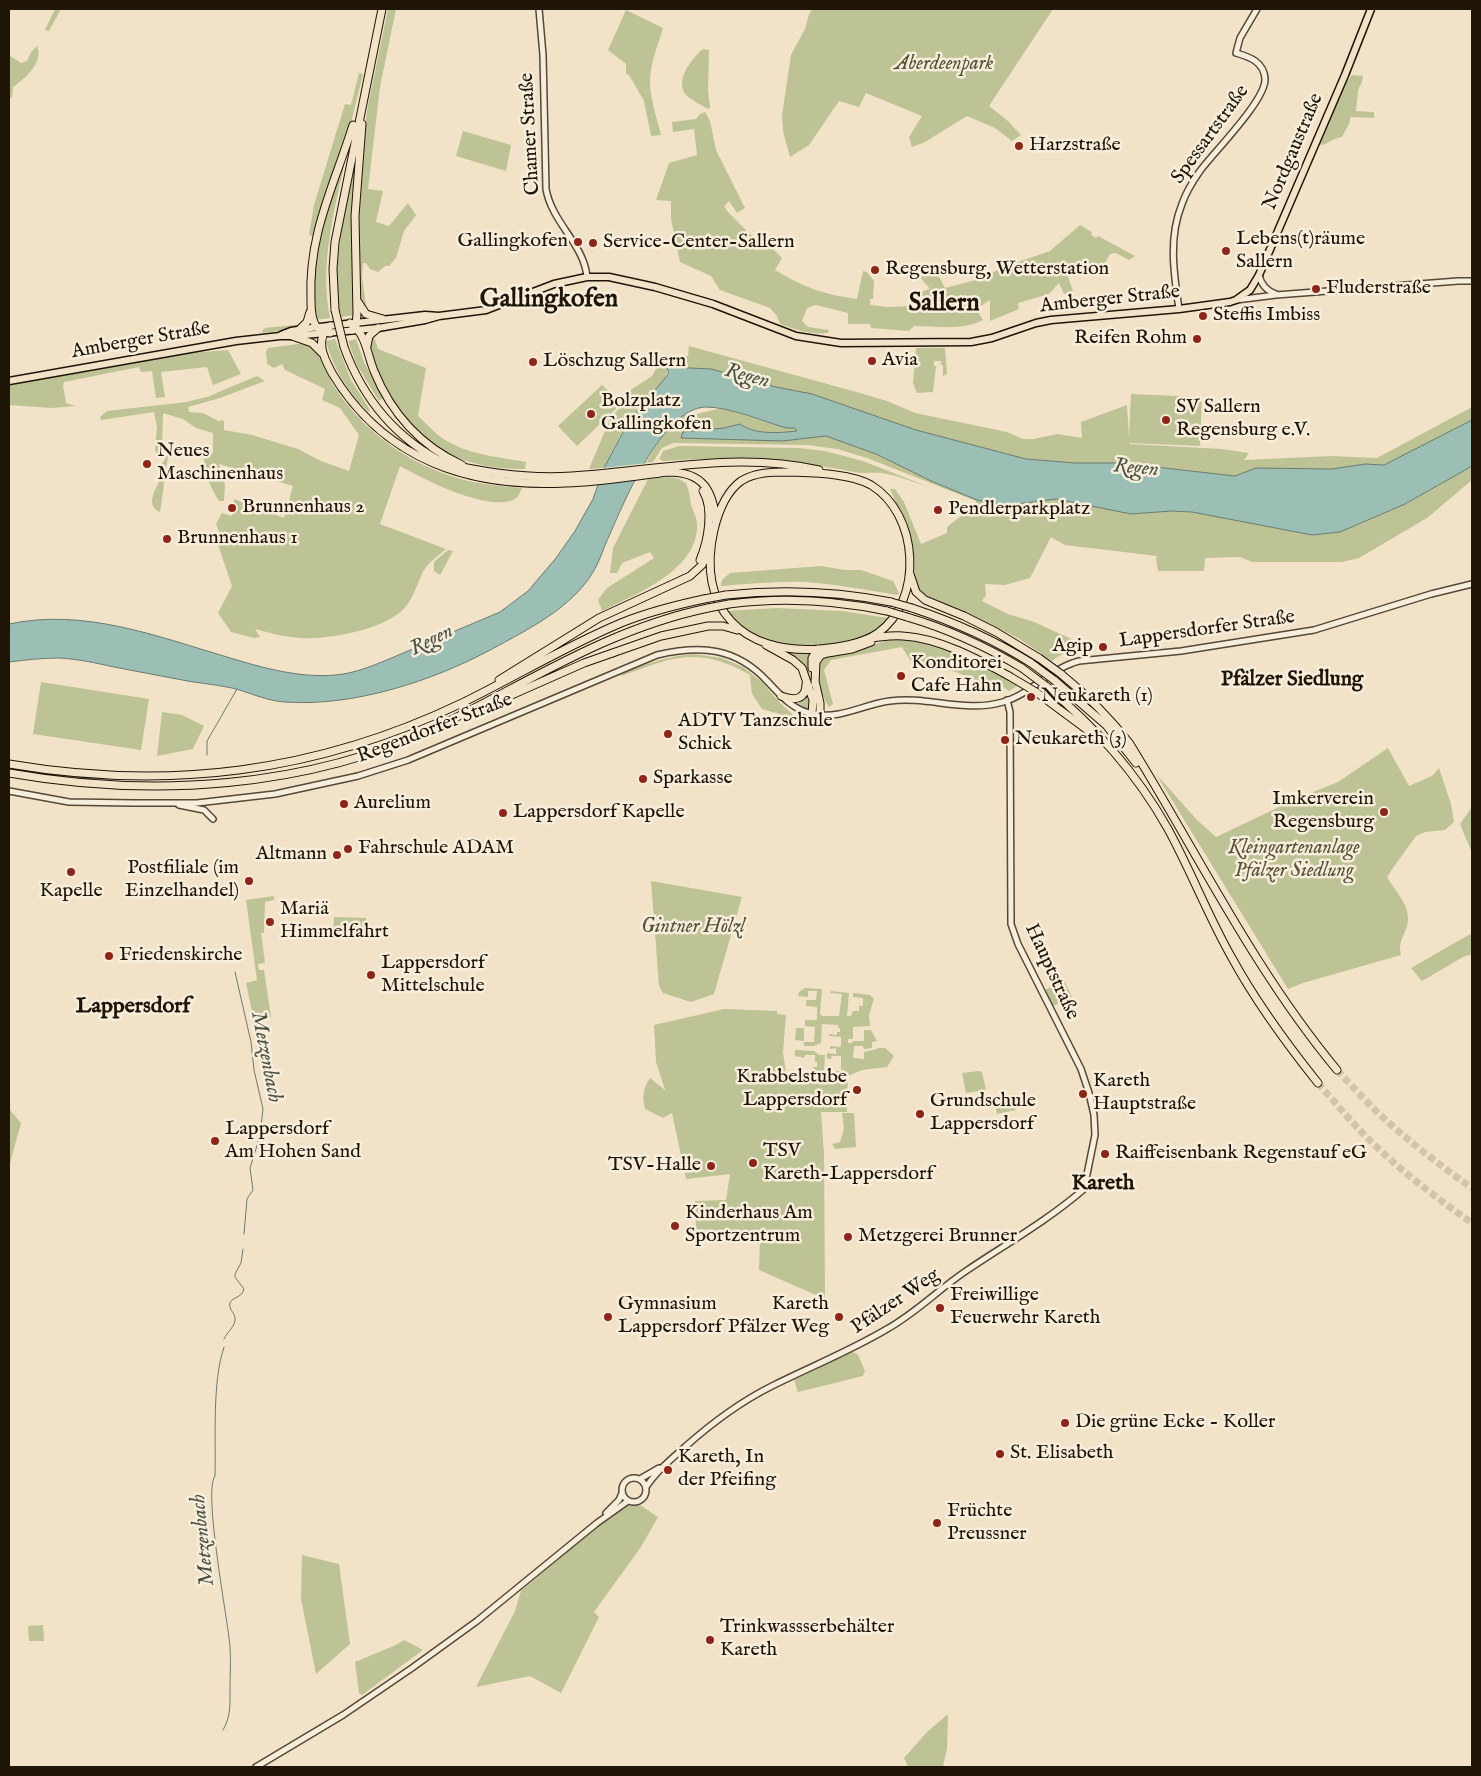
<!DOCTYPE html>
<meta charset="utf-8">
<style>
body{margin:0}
#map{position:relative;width:1481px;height:1776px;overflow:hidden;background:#f2e3c8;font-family:"IM FELL English",serif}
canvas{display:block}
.frame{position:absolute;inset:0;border:10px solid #1f1507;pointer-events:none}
</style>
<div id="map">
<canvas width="1481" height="1776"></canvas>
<div class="frame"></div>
</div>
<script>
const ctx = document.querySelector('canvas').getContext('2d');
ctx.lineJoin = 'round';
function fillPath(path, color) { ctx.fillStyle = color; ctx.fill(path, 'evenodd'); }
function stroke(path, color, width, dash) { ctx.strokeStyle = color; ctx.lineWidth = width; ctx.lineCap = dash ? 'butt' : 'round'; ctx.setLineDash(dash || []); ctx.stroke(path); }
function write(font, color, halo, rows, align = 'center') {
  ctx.font = font + ' "IM FELL English",serif'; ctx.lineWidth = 5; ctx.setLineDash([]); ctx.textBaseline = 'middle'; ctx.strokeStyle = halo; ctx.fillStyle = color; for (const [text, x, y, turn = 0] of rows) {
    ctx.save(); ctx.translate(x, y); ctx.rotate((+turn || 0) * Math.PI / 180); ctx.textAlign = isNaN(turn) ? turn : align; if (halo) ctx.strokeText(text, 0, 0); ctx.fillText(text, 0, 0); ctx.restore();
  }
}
fillPath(new Path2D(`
 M55,9H61L49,31L45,30Z
 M388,9H396L380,87L368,189L383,191L376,222L389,226L408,203L416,215L404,231L396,258L389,266H385L378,272L370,269L366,263H363L362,277L367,312L360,301L358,227L364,132L368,105Z
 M813,9H1053L989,106L1008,121L1021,135L1012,141L995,128L967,116L925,142L912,147L909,137L922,116L866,93L859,107L839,101L809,145L790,157L783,131L782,115L791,55L805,29L809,14Z
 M626,10L663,28C658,45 650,64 650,81C650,99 657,118 661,135L651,136L644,101L629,75L626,74V64L608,50Z
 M37,46C44,62 25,79 13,87L12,98L9,96V55L21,63L27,61L31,52Z
 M703,49L709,50L708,90L710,108L708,109C701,105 693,101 687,96C673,82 692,58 703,49Z
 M359,73L363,74L350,127L320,210L313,236L309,235L314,205L345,104L351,105Z
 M1352,75L1363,76L1362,82L1358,90L1356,111L1374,112V118L1350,117V122L1342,137C1331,138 1328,145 1320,145L1346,83Z
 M705,112L710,121L716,150L745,208L737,213L729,201L724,206L727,211L760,244L771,247L782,258L775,270C806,288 822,294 857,299L863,271L867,272L874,281L873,299H870V305L887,307L916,306L914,294L930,289L913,269L933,265L945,288L976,280L1009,265L1050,251L1080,225L1092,232L1091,235L1096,238L1098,236L1135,256L1129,260L1116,253L1110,254L1103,267L1068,277L1073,291L1064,294L1059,283L1049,294L1018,303L1019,309L990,321V300L976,309L983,320C962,331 936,326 914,326L909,331L871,328L870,324H848V313L816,305L807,308L802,321L808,327L829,330L828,333C812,335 796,330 780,324L777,316L770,308L720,290L711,276L680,262L671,219V201L656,200L669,163L697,155L694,129L673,132L672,122L696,119L700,114Z
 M463,131L511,145L506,171L456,156Z
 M346,156C335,209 319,264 330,318L315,320L314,257L324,215Z
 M355,158L352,215L355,315L341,317C330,265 346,209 355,158Z
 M303,324C291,331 276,331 263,333L262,331L265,328Z
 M371,336H374L378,349L426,368L418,416C425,422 431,429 438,435C462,454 497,457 526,462L525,469C458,470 414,443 383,383C376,369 368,352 371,336Z
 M335,339L351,380L370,410L368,412C348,391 333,369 326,341Z
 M356,339L364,362L383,398L379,401L357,365L348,341Z
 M305,343C322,349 325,372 334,386C361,429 406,462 454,477C476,484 499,486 522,488C520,493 518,498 513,500C486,511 425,480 400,466L380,524L446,549C439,555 429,562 424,570C418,581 415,594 407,605C390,629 329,640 300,638C285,637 270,633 255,629L260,637L254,638L231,632L218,613L232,586L216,539L220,534L216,524L222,513L231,516L235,512L234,499L284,518L293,486L219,464L225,485L224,501H219C211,488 201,469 205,453H213V433L196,428L183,419L163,413L162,450L168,456L160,512C141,503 162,483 163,470L160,467L165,459L155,451L157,427L154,412L101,420L100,417L107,411L186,402L207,397L257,376L265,381L220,398L188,407L189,412L203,413L220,422V420L224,421V430L252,435L298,449L321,461L349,471L359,435L340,408L322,400L325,389L285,370L282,364L274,368L267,364L266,352L268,348Z
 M689,346L860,393L887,401L915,413L1007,432L1023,439H1033L1058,434L1082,438L1081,422L1127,405L1129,438L1131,394L1202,397L1200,446L1129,443V444L1222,449L1249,453L1244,460L1331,456L1377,458L1472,407V420L1384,465L1365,464L1332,469L1256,468L1235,476L1120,463H1075L1026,459L912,429L812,394L776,387L711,369L668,367C666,388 641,402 630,419C620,434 612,452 604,468L589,469L610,419L624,403L623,395L652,376L661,360L668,366L673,356H688Z
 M916,348H945L947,374L943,376V365H941V361H934V366H936L933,392L917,393L913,383Z
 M228,350L241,374L213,385L207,367L161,372L165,397L156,398L152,371L141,372L139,367L64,382L63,386L66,403L76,406L52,408L9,405V385L190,353Z
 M602,385L622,403L577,446L558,426Z
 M718,409L728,410L786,428H795L797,432C778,432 756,435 740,424L724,428L782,441L826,436L876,454L931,481L977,500L1010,505L1056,499L1131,514L1171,511L1192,512L1312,535L1340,532L1405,504L1472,466V480L1427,518L1359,558L1342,562H1252L1240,557L1205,558L1204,571H1158L1156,559L1157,556L1065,545L1051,537L1030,578L1005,585L985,584L986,595L982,601L1008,614L1034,622L1078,642C1071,651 1061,654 1052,661L1018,638L992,625L931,601L919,592L915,582L914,558L908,532L890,489H895L904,502L921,544L947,533V527L974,506L976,501L867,458L837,449L807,445L673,443L662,448L653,462L646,463L662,436L682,415H692Z
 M679,446L799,448L825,451L863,461L929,487C913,482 897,475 881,473C872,472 863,474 854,472C792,459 728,456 664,461L659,459L663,451Z
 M669,477L679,479L686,483C689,490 690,498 691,505C693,511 697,518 697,524C699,570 636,594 602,611L598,600L607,588L654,558L650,552L622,563L617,573H610L613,548L648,479Z
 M448,550L453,551L440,575L434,571V562Z
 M821,566L845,570H861L893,581L899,593L897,595C867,590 836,584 805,582C777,581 749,584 721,586L722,580L730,573Z
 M777,608L842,611L888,618C881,626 873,632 864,637C836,649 778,650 751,635C742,629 733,620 727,611Z
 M892,639C937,640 980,664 1019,685L1009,691L998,683H983L956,672L910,660L902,647L831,660L824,670L833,704L829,707C820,693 806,652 836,656Z
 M784,651L810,652L808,663L817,706L806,670L798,658Z
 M694,654L722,658L743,667L762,682L780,703L800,721L793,724L779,714L762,709L752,694L750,675C700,646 673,656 622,676L621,674C645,664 668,656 694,654Z
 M41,682L149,699L141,750L33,734Z
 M807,694L810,706L807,709L797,702L801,701Z
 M162,712L182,715L204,726L193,749L157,756Z
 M1388,748L1409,786L1432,776L1439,768L1451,804L1454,822L1445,830L1425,832L1416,836L1395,865L1387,877C1395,891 1409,904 1408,920C1407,935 1397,939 1401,955L1303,983L1288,989L1156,774L1197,820L1216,837L1296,799L1338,782Z
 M1472,807V853L1460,824Z
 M651,881L742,897L714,994L691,1002L663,993L659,986Z
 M274,896V900L265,902L264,933H261L265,963L258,964L259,970H264L271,1017L254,1021L246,983L257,980L246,900Z
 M334,917L366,918L365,937H333Z
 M1472,933V954L1463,957L1422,981L1411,968Z
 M1064,980L1072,997L1053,1006L1045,990Z
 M805,988L822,989L820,1014L822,1016H839L842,994L830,993L831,991L849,993L847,1016H851L853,1011H859V1006H863V998L853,997V993L870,995L874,999L869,1015L870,1026L853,1027V1039H848V1043H852L853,1041H864V1030H871L877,1041L872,1042V1048L864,1049L863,1046H854L853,1058L864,1059V1052L877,1049V1048H885L894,1056L887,1067L862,1070L848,1076L800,1079V1076H803L804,1072H813V1067H817V1062H815V1055H805L804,1058L795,1056V1050L814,1051L819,1055H825L824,1071H841V1056H832L831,1059H827V1053L836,1054V1048L830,1049V1046L841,1047V1037L829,1036V1034L837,1035V1032H840V1028H838V1025L822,1024L821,1043L814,1046H804V1042H814L815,1027L805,1026V1020H817V1007L806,1006V1000H816L817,991H808V997L798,996L799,992Z
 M724,1009L777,1011V1014L786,1015L783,1052L787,1081L848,1079L847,1112H821L824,1153L825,1299L759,1270L760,1238L733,1237V1231L696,1229L695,1201L726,1200L730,1174L686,1179L672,1113L663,1118L645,1109C642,1097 643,1088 650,1078L665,1090L656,1062L654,1025Z
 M796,1028H804V1041L795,1040Z
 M979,1071L982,1072L986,1090L966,1093L962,1073Z
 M1013,1094L1016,1110L997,1114L994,1098Z
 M9,1109L21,1123L9,1167Z
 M842,1113H854L856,1147L835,1149L832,1144L840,1142L844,1128Z
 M853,1352L858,1355L865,1371L863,1376L798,1392L794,1380Z
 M640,1505L658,1517L641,1547L594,1612L599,1617L561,1693L530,1676L476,1687L515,1611L521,1591L611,1515L625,1506Z
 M302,1555L339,1564L350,1644L316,1674L301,1599Z
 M43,1625L44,1641H29L28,1626Z
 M404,1640L423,1650L362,1695L359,1693L355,1662L396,1645Z
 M948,1714L947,1749L943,1767H908L904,1758L927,1732Z`), '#bdc394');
const water = new Path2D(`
 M668,367L711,369L776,387L812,394L916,430L1026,459L1075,463H1120L1235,476L1256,468L1332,469L1365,464L1384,465L1472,420V466L1405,504L1340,532L1312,535L1192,512L1171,511L1131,514L1056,499L1010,505L993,503L977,500L931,481L876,454L826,436L782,441L681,438L683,432L724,428L740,424C755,435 779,433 797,431L795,428H786C763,421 729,407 706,407C661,408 622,507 606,543C602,552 599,563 593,572C572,608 527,630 492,649C433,681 353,707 285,702C266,701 249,692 232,688C214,684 195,683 177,679C156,675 135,671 114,667C96,663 78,659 59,658C42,658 25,660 9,662V624C84,608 156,636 227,657C263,668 305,680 343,674C356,672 369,667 382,662L500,612L528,591L556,558L575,531L593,499L604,468L630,419L662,382L668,374Z`);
fillPath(water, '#9bbeb5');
stroke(water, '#697a6f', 1);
fillPath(new Path2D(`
 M649,463L638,480L595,485L601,468Z`), '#f2e3c8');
stroke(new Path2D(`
 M207,755V741L237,689
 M235,972L251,1042L254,1070L263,1109L260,1136L250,1168L253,1190L247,1199L244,1234
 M224,1339C227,1332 236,1326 235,1318C235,1313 228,1309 230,1303C233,1296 241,1299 244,1289L235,1277V1274L241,1263L243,1249
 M223,1730C231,1717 230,1703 230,1689C230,1675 231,1661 230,1647C228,1620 203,1492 215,1476C216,1439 212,1382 224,1347`), '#697a6f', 1);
stroke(new Path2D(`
 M1337,1070C1349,1083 1361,1096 1374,1109C1404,1138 1438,1164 1472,1188
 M1318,1083C1330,1097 1343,1112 1356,1126C1390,1163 1431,1194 1472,1223`), '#d2c4ab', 7, [7, 3.5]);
const minor = new Path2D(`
 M539,9L543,55L546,189C552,223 584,244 587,277
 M1259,275C1261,284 1267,291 1276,294
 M1236,300L1276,295L1458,281H1472
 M1179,309C1174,274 1168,238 1182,204C1186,192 1193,181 1200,171C1214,152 1266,100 1265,79C1264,62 1250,57 1236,53L1240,38L1257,9
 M9,791L69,802L133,803H197L275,794L358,776L408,760L657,655C701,645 736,647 768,682C781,696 793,710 813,714C840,720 864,704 890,701C928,696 966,713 1003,702C1031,694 1051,668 1079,661L1181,651L1314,630L1431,594L1472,584
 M179,805L204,810L213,819
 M622 1490a12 12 0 1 1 24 0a12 12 0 1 1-24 0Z
 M640,1479L659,1468
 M646,1487C657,1471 671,1459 686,1446C712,1423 740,1402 772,1386C810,1367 850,1351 887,1329C916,1313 939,1289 966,1271C1006,1244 1047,1221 1084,1189L1095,1135L1094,1115L1089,1093L1081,1069L1018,944L1011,924L1010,712L1007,700
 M606,1513L619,1500L622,1493
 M256,1767L343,1715L412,1668L477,1621L597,1523L628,1501`);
const major = new Path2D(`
 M281,335L291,331L311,328L425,315L439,316
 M9,381L236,341L280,336H294L378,328L425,320L439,316L486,310L554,284L587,277H609L655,287L713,304L796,336L841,343L971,342L992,338L1036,323L1051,320L1179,309L1230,302L1236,300L1250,290L1259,275L1345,75L1371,9`);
const highway = new Path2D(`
 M358,302L366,314L383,319
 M335,310L333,269L335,242L382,9
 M350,323C366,333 367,354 374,371C391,413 421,446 462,465
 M330,326C314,339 324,358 332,373C384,460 470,488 566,483C601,482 635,476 668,472C703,472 713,490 716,522
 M300,329L307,322L310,312
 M352,330L356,325L357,314L355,216L362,124
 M330,333C325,331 320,330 316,326C311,319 311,308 311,300C308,234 334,186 353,125
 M292,336L312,343L322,353
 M367,346L369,336L378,328
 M344,347C363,399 396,439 446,464
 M444,463C486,473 529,479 572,476C654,471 736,451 819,470
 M789,472C813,473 850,473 871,485C919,514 924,600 878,633C862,644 839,647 820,649C742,655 696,608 714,530C718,513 726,492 741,481C755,472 773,472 789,472Z
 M700,560C708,541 714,509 703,491
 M910,574L916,592L925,600L964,616L996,632L1039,658
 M726,595C782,589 836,591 891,602
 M729,604C782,597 835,600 887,611
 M912,608C954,622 993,639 1031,663
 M907,617C948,629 985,646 1022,668
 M871,638C882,637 892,635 903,636C939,638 978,659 1009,676
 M766,645L793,660L802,668L813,700L812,714
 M812,668V658L818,649
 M1061,674C1087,695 1110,718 1130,744C1198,854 1254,970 1337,1070
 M499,680L599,618L690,576L702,565L709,550
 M1054,680L1106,725L1136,763
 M815,681L820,703V715
 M815,684L816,662L821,655L828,653L852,649L871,642
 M1046,686C1096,728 1136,772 1168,829C1191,871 1208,916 1232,958C1256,1002 1286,1043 1318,1083
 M1036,692L1098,738
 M781,696C794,701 806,700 806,684
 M479,708L489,705L584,663L661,636L708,626H723L737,630
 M9,764C168,791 316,773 462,703C515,677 566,646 621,623C648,612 676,605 704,599
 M9,773C151,798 307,789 439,726C529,682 608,629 708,608`);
stroke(minor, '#544837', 8);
stroke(major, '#1f1507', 9);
stroke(highway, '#1f1507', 9);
stroke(minor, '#f7eddb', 5);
stroke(major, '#f2e3c8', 6);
stroke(highway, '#f2e3c8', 7);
const highwayBridge = new Path2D(`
 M335,310L344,347
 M704,599L726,595
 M891,602L912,608
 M708,608L729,604
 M887,611L907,617
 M1039,658L1061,674
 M1031,663L1054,680
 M1022,668L1046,686
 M1009,676L1036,692`);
stroke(highwayBridge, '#1f1507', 9, []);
stroke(highwayBridge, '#f2e3c8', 7);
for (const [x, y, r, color] of [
 [1019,146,5,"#8f2418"],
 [578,242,5,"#8f2418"],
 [593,243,5,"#8f2418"],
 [1226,251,5,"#8f2418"],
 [875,270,5,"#8f2418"],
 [1316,289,5,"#8f2418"],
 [1203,316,5,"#8f2418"],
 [1197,339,5,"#8f2418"],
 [872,361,5,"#8f2418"],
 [533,362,5,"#8f2418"],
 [591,414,5,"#8f2418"],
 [1166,420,5,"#8f2418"],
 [147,464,5,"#8f2418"],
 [232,508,5,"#8f2418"],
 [938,510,5,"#8f2418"],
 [167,539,5,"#8f2418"],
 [1103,647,5,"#8f2418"],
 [901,676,5,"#8f2418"],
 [1031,697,5,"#8f2418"],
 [668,734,5,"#8f2418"],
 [1005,740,5,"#8f2418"],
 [643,779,5,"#8f2418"],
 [344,804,5,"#8f2418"],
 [1384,812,5,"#8f2418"],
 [503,813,5,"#8f2418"],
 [348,849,5,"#8f2418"],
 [337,855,5,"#8f2418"],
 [71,872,5,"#8f2418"],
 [249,881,5,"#8f2418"],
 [270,922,5,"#8f2418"],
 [109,956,5,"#8f2418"],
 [371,975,5,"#8f2418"],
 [857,1090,5,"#8f2418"],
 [1083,1094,5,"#8f2418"],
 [920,1114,5,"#8f2418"],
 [215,1141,5,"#8f2418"],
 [1105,1154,5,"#8f2418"],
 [753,1163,5,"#8f2418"],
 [711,1166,5,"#8f2418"],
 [675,1226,5,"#8f2418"],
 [848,1237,5,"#8f2418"],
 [940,1308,5,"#8f2418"],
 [608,1317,5,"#8f2418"],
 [839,1317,5,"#8f2418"],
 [1065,1423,5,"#8f2418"],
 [1000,1454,5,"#8f2418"],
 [668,1470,5,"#8f2418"],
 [937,1523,5,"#8f2418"],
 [710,1640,5,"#8f2418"]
]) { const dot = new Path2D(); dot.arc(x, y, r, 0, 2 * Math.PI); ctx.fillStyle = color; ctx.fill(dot); stroke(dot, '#f7eddb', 2); }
write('italic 20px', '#565238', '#f7eddb', [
 ["Aberdeenpark",944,65],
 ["Kleingartenanlage",1294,849],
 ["Pfälzer Siedlung",1294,872],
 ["Gintner Hölzl",693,928]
]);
write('20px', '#1f1507', '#f7eddb', [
 ["Chamer Straße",531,134,-93],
 ["Spessartstraße",1211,135,-54],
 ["Nordgaustraße",1294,152,-67],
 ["Amberger Straße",1110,300,-6],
 ["Amberger Straße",141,341,-10],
 ["Lappersdorfer Straße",1207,630,-8],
 ["Regendorfer Straße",435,729,-21],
 ["Hauptstraße",1051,972,65],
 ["Pfälzer Weg",896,1302,-34]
]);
write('20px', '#1f1507', '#f7eddb', [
 ["Harzstraße",1029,146],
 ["Lebens(t)räume",1236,240],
 ["Sallern",1236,263],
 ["Gallingkofen",568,242,"right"],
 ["Service-Center-Sallern",603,243],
 ["Regensburg, Wetterstation",885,270],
 ["Fluderstraße",1326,289],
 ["Steffis Imbiss",1213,316],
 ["Reifen Rohm",1187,339,"right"],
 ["Avia",882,361],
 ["Löschzug Sallern",543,362],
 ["Bolzplatz",601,402],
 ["Gallingkofen",601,425],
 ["SV Sallern",1176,408],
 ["Regensburg e.V.",1176,431],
 ["Neues",157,452],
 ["Maschinenhaus",157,475],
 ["Brunnenhaus 2",242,508],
 ["Pendlerparkplatz",948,510],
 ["Brunnenhaus 1",177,539],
 ["Agip",1093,647,"right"],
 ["Konditorei",911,664],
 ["Cafe Hahn",911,687],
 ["Neukareth (1)",1041,697],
 ["ADTV Tanzschule",678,722],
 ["Schick",678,745],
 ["Neukareth (3)",1015,740],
 ["Sparkasse",653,779],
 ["Imkerverein",1374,800,"right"],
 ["Regensburg",1374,823,"right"],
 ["Aurelium",354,804],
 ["Lappersdorf Kapelle",513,813],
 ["Fahrschule ADAM",358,849],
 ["Altmann",327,855,"right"],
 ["Postfiliale (im",239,869,"right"],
 ["Einzelhandel)",239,892,"right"],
 ["Kapelle",71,892,"center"],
 ["Mariä",280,910],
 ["Himmelfahrt",280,933],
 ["Friedenskirche",119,956],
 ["Lappersdorf",381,964],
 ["Mittelschule",381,987],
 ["Krabbelstube",847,1078,"right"],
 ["Lappersdorf",847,1101,"right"],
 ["Kareth",1093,1082],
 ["Hauptstraße",1093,1105],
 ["Grundschule",930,1102],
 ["Lappersdorf",930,1125],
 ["Lappersdorf",225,1130],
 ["Am Hohen Sand",225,1153],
 ["TSV",763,1152],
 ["Kareth-Lappersdorf",763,1175],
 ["Raiffeisenbank Regenstauf eG",1115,1154],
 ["TSV-Halle",701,1166,"right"],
 ["Kinderhaus Am",685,1214],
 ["Sportzentrum",685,1237],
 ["Metzgerei Brunner",858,1237],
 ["Freiwillige",950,1296],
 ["Feuerwehr Kareth",950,1319],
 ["Gymnasium",618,1305],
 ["Lappersdorf",618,1328],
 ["Kareth",829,1305,"right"],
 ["Pfälzer Weg",829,1328,"right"],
 ["Die grüne Ecke - Koller",1075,1423],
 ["St. Elisabeth",1010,1454],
 ["Kareth, In",678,1458],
 ["der Pfeifing",678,1481],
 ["Früchte",947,1512],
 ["Preussner",947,1535],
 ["Trinkwassserbehälter",720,1628],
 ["Kareth",720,1651]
], 'left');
write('italic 21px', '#4a5044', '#f7eddb', [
 ["Regen",747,377,15],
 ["Regen",1136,469,5],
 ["Regen",432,641,-27],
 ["Metzenbach",265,1057,79],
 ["Metzenbach",204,1540,-96]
]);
write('bold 21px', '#1f1507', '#f7eddb', [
 ["Pfälzer Siedlung",1292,681]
]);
write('bold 22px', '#1f1507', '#f7eddb', [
 ["Lappersdorf",133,1007],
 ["Kareth",1103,1184]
]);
write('bold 25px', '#1f1507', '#f7eddb', [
 ["Gallingkofen",549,301],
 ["Sallern",944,305]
]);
</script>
